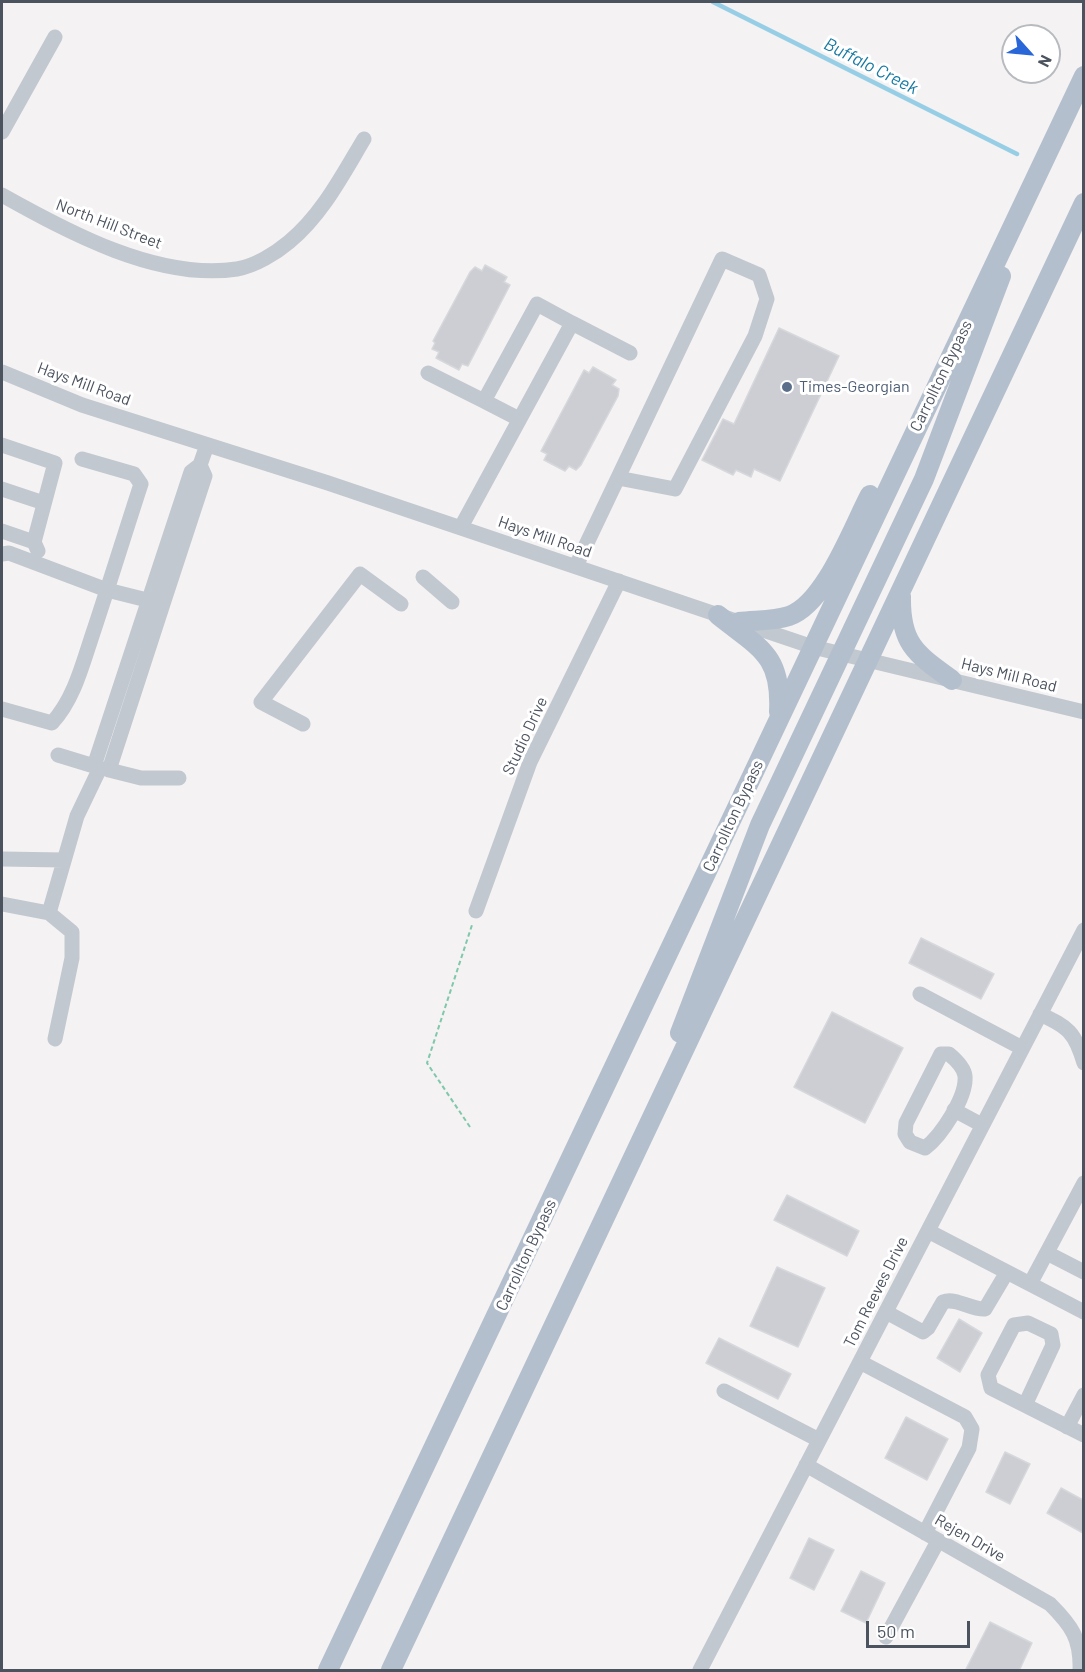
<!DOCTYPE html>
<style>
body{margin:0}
#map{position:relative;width:1085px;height:1672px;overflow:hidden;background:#f4f2f2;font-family:Barlow,sans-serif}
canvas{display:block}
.frame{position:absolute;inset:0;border:3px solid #4b535e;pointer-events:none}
.north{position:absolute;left:1001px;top:24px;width:60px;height:60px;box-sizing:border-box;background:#fff;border:2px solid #b7babf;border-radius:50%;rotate:117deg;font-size:16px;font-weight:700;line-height:24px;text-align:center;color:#4b535e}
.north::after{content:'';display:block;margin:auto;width:21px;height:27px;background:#2966d7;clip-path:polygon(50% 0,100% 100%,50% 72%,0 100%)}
.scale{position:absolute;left:866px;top:1621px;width:104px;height:27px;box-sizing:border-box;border:3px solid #4b535e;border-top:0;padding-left:8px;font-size:18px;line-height:21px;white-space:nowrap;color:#4b535e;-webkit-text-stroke:4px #fff;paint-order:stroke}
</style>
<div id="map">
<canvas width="1085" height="1672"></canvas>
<div class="frame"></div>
<div class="north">N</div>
<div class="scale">50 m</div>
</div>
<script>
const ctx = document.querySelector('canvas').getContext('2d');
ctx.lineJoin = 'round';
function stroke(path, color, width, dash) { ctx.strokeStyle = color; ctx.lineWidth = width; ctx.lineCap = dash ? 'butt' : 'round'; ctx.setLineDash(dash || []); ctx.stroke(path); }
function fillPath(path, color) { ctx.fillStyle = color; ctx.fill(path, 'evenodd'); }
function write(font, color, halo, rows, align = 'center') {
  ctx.font = font + ' Barlow,sans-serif'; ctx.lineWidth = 6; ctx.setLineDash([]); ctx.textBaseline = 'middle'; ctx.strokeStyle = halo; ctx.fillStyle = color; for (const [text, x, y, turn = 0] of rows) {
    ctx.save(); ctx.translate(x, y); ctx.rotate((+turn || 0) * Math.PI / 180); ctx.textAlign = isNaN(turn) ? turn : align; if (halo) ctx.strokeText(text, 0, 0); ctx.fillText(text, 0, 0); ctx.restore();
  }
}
stroke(new Path2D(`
 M713,2L1017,154`), '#96cee6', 4.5);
const building = new Path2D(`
 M485,265L507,277L504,282L510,285L468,366L462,364L459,370L436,358L439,352L432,349L435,343L433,341L470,272L475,267L482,271Z
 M779,328L839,356L780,481L754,469L751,477L736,470L733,475L702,460L723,419L734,424Z
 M593,367L616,380L612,385L619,389L618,396L581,465L576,470L569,466L565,471L544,460L547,454L541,451L584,370L589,373Z
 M921,938L994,974L981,999L909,963Z
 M832,1012L903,1048L865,1123L794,1087Z
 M787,1195L859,1231L847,1256L774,1220Z
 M777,1267L825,1288L798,1347L750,1326Z
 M959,1319L982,1333L960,1372L937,1358Z
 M719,1338L791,1374L778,1399L706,1363Z
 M906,1417L948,1439L927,1480L885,1458Z
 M1005,1452L1030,1464L1010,1504L986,1492Z
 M1061,1488L1083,1500V1533L1047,1513Z
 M809,1538L834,1550L814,1590L790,1578Z
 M861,1571L885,1583L866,1623L841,1611Z
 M990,1622L1032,1643L1019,1671H965Z`);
fillPath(building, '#ccced4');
stroke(building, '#d6d8dc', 1.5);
stroke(new Path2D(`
 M470,1127L427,1063L472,925`), '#7fc8ab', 2, [4.5, 3]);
stroke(new Path2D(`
 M2,132L55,37
 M2,195C68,232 158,281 237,269C255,266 276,253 289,242C322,215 343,174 364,139
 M2,372L82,405L328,483L813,647L1084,712
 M428,373L484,401L537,304L572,323
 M484,401L519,419
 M2,445L55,463L34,542
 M2,489L44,503
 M461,527L572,323L630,353
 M2,531L34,542L38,551
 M2,554L9,553L107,590L163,604L205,476L200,465
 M576,566L722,259L759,275L767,299L755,336L675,489L618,478
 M423,577L452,602
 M163,604L109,770L141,778H179
 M2,709L52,723C75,698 83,662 94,630C110,582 125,533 141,484L134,474L82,459
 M303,724L261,702L360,574L401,604
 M58,755L94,766L191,472L200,465L207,445
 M2,859L64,860
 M2,904L49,913L72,932V958L55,1039
 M476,911L530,762L619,581
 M49,913L77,816L100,768
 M920,994L1022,1048
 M1040,1014C1068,1027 1075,1032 1084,1063
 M941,1054H949C955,1059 964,1067 965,1076C967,1097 941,1136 925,1148L910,1142L905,1134L906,1123Z
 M954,1110L982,1125
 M928,1231L1084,1312
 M1047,1253L1084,1272
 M1030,1284L1084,1183
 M886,1312L923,1332L928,1328L943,1302C956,1297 971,1310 985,1309L1007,1272
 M860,1362L965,1417L972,1429L969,1448L925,1533
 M724,1391L819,1440
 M1025,1405L1053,1345L1051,1334L1028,1323L1014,1325L988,1375L991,1388L1084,1435
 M1067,1427L1084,1395
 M806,1465L1050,1604C1072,1626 1081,1639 1080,1670
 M886,1637L938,1541
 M700,1670L1084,930`), '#c1c8cf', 15);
stroke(new Path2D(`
 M901,596C900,644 916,654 952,680
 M718,615C759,648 782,654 779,712
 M739,622C755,620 774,621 789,616C825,604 853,527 870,495
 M680,1033L760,825L924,479L1001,276
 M328,1670L1084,76
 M391,1670L1084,203`), '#b4bfce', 20);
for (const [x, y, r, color] of [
 [787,387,6,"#5c6f8a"]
]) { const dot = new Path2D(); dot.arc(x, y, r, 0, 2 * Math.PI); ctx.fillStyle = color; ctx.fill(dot); stroke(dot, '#fff', 2); }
write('16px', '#4b535e', '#fff', [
 ["North Hill Street",109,224,21],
 ["Carrollton Bypass",941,376,-64],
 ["Hays Mill Road",84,384,20],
 ["Hays Mill Road",545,537,19],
 ["Hays Mill Road",1009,675,14],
 ["Studio Drive",525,736,-65],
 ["Carrollton Bypass",733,816,-65],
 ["Carrollton Bypass",526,1255,-65],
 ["Tom Reeves Drive",876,1292,-63],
 ["Rejen Drive",970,1538,30]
]);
write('16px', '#4e5e75', '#fff', [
 ["Times-Georgian",799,387]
], 'left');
write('italic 18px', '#187aa3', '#fff', [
 ["Buffalo Creek",871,66,27]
]);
</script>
